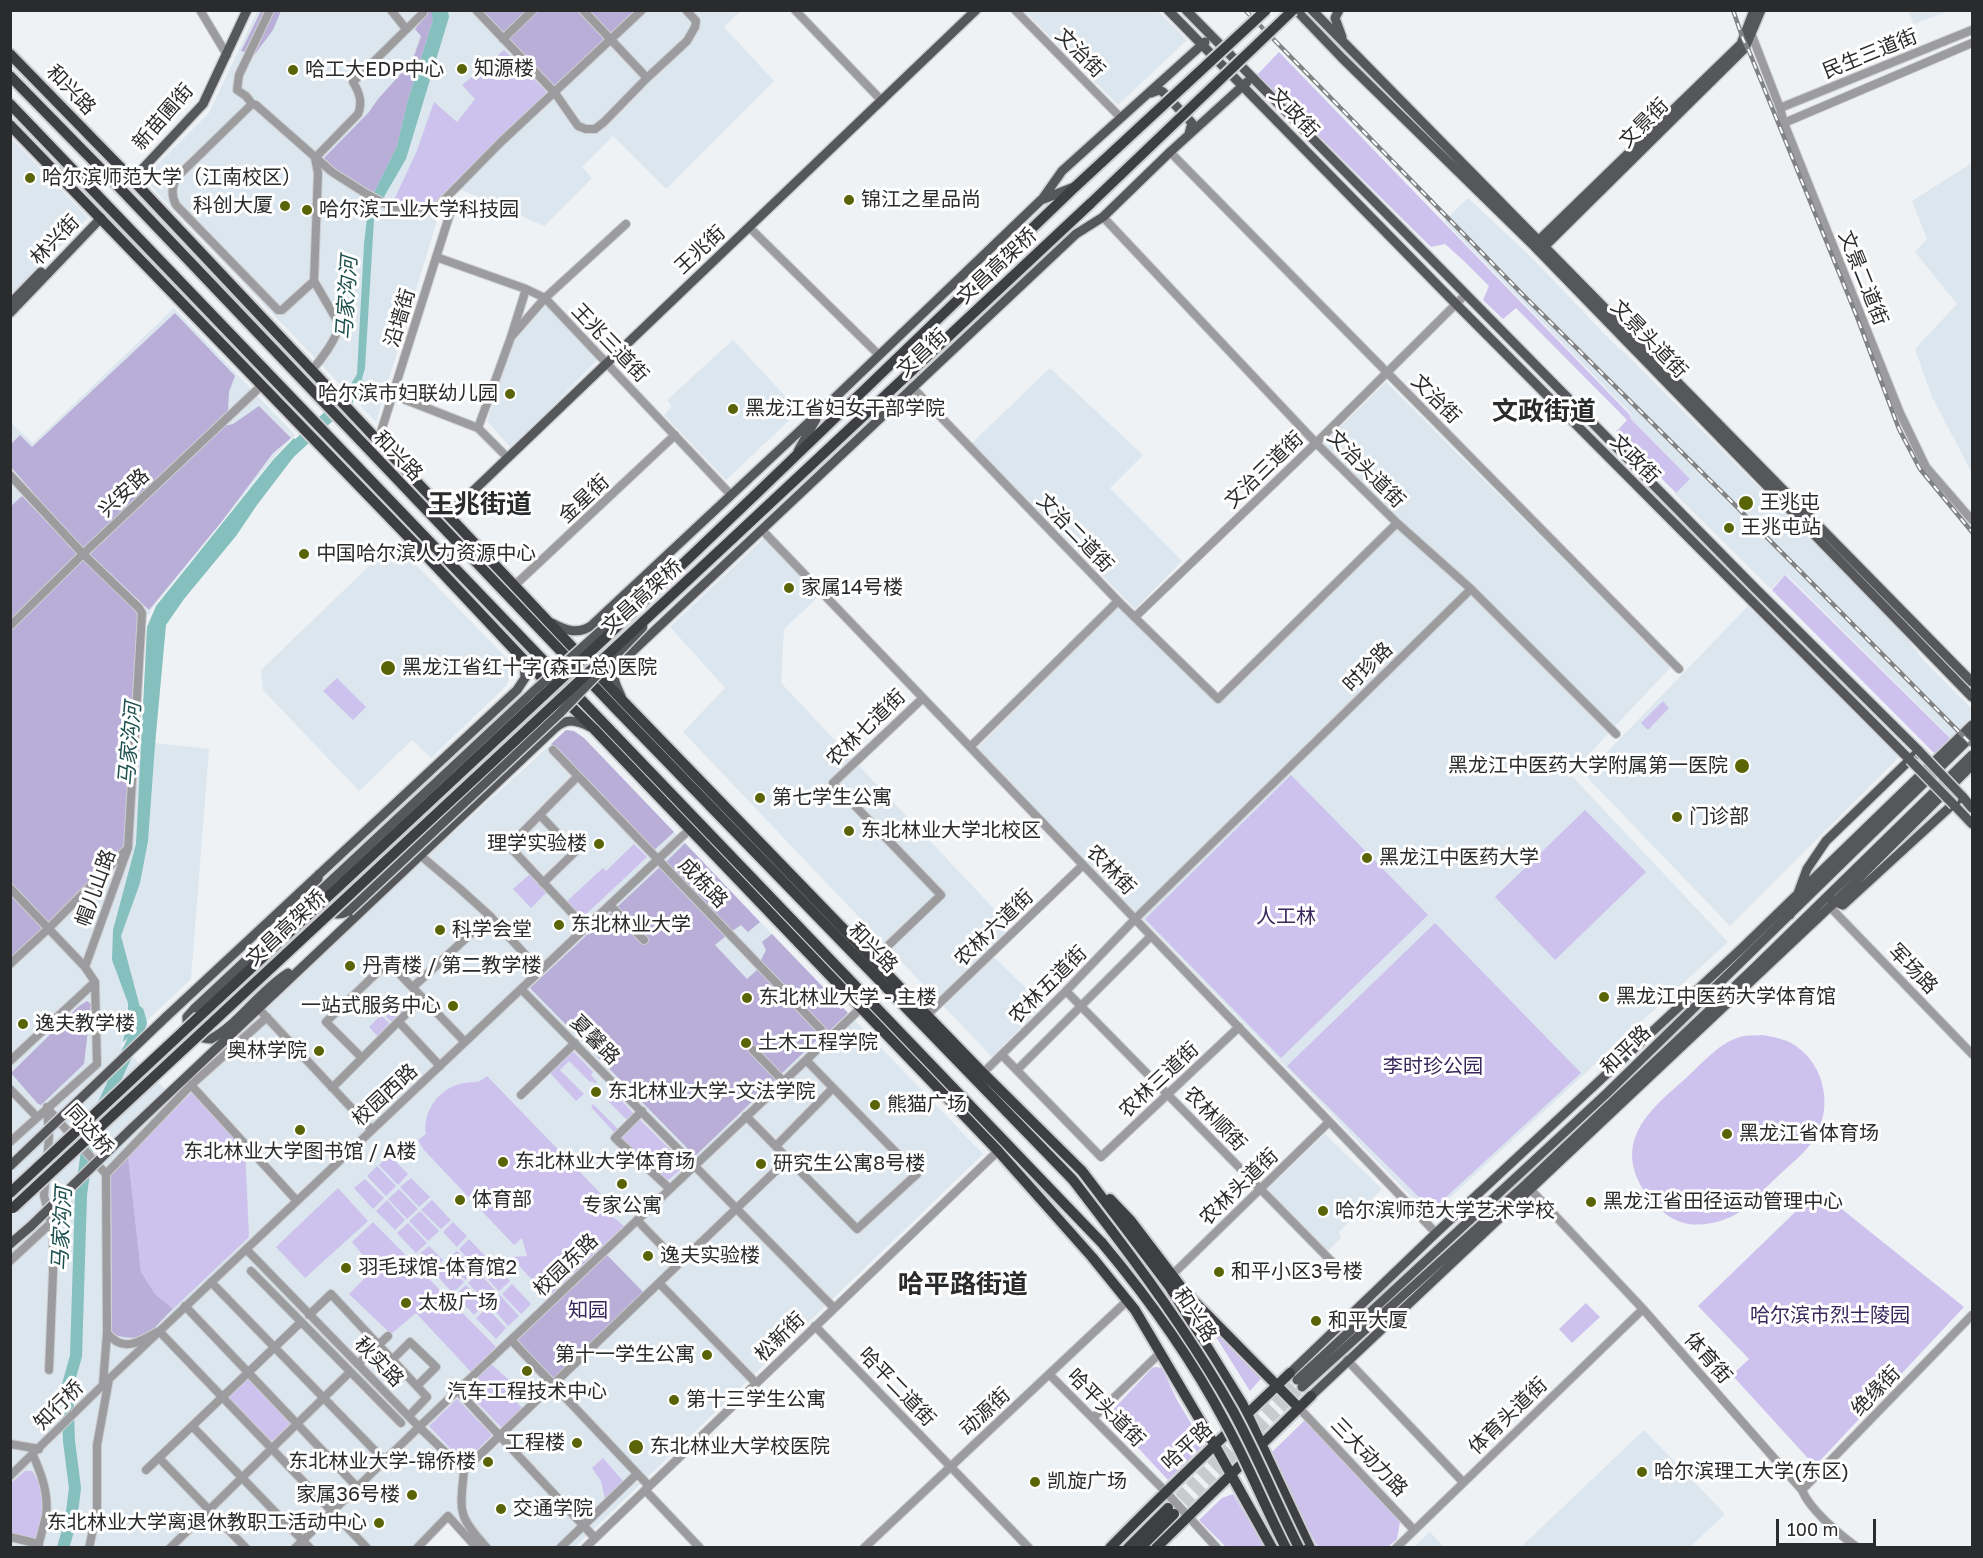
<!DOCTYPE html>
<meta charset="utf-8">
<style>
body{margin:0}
#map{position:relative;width:1983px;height:1558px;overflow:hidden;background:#eff2f5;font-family:"Golos Text",sans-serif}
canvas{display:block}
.frame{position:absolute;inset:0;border:12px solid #2a2b2c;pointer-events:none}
.scale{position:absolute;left:1776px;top:1519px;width:100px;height:27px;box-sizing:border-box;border:3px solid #2a2b2c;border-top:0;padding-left:8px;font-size:18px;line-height:21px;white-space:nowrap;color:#2a2b2c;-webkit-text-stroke:4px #fff;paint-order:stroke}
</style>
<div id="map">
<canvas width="1983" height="1558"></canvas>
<div class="frame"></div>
<div class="scale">100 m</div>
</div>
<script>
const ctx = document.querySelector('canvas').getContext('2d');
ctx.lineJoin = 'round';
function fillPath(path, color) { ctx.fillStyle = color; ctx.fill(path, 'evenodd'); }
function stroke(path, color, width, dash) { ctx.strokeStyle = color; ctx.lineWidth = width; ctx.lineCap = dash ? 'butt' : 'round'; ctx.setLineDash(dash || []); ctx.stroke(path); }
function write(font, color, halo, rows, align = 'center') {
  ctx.font = font + ' "Golos Text","Noto Sans SC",sans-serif'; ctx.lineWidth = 6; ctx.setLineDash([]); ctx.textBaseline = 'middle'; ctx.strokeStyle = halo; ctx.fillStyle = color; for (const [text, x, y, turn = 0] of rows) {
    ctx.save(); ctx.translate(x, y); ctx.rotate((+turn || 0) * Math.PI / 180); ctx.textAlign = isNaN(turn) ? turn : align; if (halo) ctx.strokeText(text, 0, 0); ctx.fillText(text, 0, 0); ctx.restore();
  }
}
fillPath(new Path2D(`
 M257,11H741L724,27L774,81L666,189L613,136L582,167L592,178L544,226L448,184L376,422L157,193L145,177L209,113Z
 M1024,11H1158L1187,40L1118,105Z
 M1908,11H1949L1914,24Z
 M11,138L88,218L11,295Z
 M1972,163V473L1932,397L1915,349L1957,304L1915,252L1927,239L1912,201Z
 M1468,198L1533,259L1613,343L1626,354L1897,626L1925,662L1972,709V716L1951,738L1786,574L1771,589L1675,494L1690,479L1630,418L1632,415L1444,221Z
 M545,305L597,360L543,416L510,447L487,421L515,339Z
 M174,308L295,435L274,457L151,610L145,622L138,741L209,749L191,979L121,1045L173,1097L424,860L551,744L566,730L574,731L584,738L983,1154L575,1547H475L444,1516L412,1547H11L10,422L33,443Z
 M733,340L799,411L726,480L664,415L672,406L667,400Z
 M1050,368L1143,455L1110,488L1182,561L1135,609L972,443Z
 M1386,382L1671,667L1570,774L1728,942L1430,1216L977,748L1119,606L1218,703L1402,522L1323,444Z
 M764,538L819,596L784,629L781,683L1014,930L990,953L1043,1005L992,1057L683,732L725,688L670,627Z
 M394,542L514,666L506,686L431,758L412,740L359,791L263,690L261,670Z
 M1748,606L1899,757L1730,926L1585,775Z
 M1325,1134L1382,1189L1339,1232L1341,1238L1327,1252L1267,1190Z
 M1644,1430L1725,1514L1690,1547H1521Z
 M1430,1532L1444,1547H1414Z`), '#dce6ee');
fillPath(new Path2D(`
 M504,50L547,92L433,204L413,208L393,202L416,153L434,102L457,122L475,99L462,85Z
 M1279,52L1631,416L1630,418L1690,479L1676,493L1616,432L1627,420L1516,308L1503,319L1483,300L1489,286L1464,261L1445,244L1431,247L1257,75Z
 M1785,575L1950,738L1935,754L1772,590Z
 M337,678L366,707L353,720L323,691Z
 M1663,701L1669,708L1648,730L1641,723Z
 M1291,775L1428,915L1281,1058L1145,919Z
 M1585,810L1646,872L1555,960L1495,897Z
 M634,844L647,857L582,918L566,902L603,868L606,871Z
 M530,874L548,891L531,908L513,889Z
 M1435,923L1581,1073L1432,1210L1287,1066Z
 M393,996L406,1010L393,1023L378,1009Z
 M381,1015L391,1025L378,1037L369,1027Z
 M1762,1035C1774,1037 1786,1039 1796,1046C1826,1067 1833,1109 1814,1139C1805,1154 1788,1166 1776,1178C1766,1187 1757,1198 1747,1207C1730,1221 1699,1230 1678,1221C1673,1219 1667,1215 1663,1212C1652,1205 1643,1191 1638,1180C1618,1134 1655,1106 1686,1078C1702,1064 1721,1040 1744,1036C1750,1035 1756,1036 1762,1035Z
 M573,1051L593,1072L591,1075L597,1082L595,1084L592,1081L590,1082L569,1061L560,1070L584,1094L576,1101L549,1072Z
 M487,1076L603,1196L597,1204L624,1226L548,1297L511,1257L527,1256L522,1238L514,1245L424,1150L418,1140L426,1134C422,1112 439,1089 460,1084C473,1080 475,1086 487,1076Z
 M192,1092L245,1149L249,1237L173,1309L155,1294L141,1272L128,1156Z
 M614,1093L635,1115L618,1132H614L591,1107L593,1104L618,1129L627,1120L606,1099Z
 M639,1119L686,1165L666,1182L620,1138Z
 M389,1155L408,1174L398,1185L379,1165Z
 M377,1166L396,1186L386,1196L367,1176Z
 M411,1178L430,1197L419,1207L400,1187Z
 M365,1179L384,1198L373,1209L354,1188Z
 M338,1188L368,1221L305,1278L276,1247Z
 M399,1189L418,1209L407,1219L388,1199Z
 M1818,1190L1964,1307L1815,1466L1732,1375L1749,1359L1698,1306Z
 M387,1200L405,1220L395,1230L376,1211Z
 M432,1200L451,1220L441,1229L421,1210Z
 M420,1211L439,1231L428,1241L409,1221Z
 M373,1222L496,1347L471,1372L416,1313L391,1334L349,1294L374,1269L352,1242Z
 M453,1222L467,1236L457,1247L443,1232Z
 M408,1223L427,1243L416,1253L397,1233Z
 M469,1239L488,1259L478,1269L459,1249Z
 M429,1246L443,1260L432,1270L418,1255Z
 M457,1251L476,1270L465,1280L446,1260Z
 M490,1261L510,1281L499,1291L480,1271Z
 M445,1262L464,1282L453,1293L434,1273Z
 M479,1273L497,1292L487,1303L468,1283Z
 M512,1284L531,1304L521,1314L502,1294Z
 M466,1285L485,1304L474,1315L455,1295Z
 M500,1295L519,1316L508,1326L490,1305Z
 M1194,1302L1265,1374L1250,1391Z
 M1586,1303L1600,1317L1572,1343L1559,1329Z
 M487,1308L506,1328L496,1339L476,1318Z
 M491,1364L509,1380L504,1388L522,1408L502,1428L465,1390Z
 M1156,1367L1162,1368L1177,1400L1204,1445L1168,1480L1112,1420L1111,1412L1152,1368Z
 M249,1378L292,1422L270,1444L228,1398Z
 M457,1399L492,1435L464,1463L429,1426Z
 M1305,1420L1400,1522L1397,1539L1388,1547H1318L1272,1462V1452Z
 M603,1458L623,1481L605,1499L601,1481L592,1468Z
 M25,1471H32C49,1496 43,1513 35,1540L11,1536V1483Z
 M1233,1494L1265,1547H1226L1199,1520L1222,1498Z`), '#cdc2ed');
fillPath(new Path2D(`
 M579,10L606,40L555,89L507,38L536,11Z
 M261,11H281L273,30L255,54L241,51Z
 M429,11H432L433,20L408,100L397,146L374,193L342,175L324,158L369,112L378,99L407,67L414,56L421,36L415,29Z
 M480,11H529L504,35Z
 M586,11H638L610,36Z
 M175,313L235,376L229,392L228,411L83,550L11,467L10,445L20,435L32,447Z
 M259,406L291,438L273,453L223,520L149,610L90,554L224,426L233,424Z
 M22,496L78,555L10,622V507Z
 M83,560L138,612L126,846L49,925L11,885V631Z
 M566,730L574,731L584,738L674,832L653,851L551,744Z
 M685,843L760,922L748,932L741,925L731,932L665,863Z
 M661,866L727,935L715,945L747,979L758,969L821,1036L695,1156L530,988Z
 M11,892L45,928L11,960Z
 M772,934L848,1013L828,1032L760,962L766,950L762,942Z
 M87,1001L91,1004L84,1064L41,1105L38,1104L11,1073L79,1006Z
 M128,1156L141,1272L155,1294L173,1309C150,1331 146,1345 112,1334L111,1172Z
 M607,1255L645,1294L554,1381L516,1340Z`), '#b8aed8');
fillPath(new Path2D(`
 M431,11H448L449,17L406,159L385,195L374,219L365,368L361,382L353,399L346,393L357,374L364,244L368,209L374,193L397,146L408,100L433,20Z
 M294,438L302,446L257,505L236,536L184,599L166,625L155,745L148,841L140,883L121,936L144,1022L123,1042L128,1016V1003L112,960L113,930L136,844L147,627L156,606L273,460Z`), '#85bfbe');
stroke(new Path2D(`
 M288,454L354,393L358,384
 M63,1548L71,1520L75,1488L69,1441L67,1388L76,1356L81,1195L89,1136L141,1023L138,1012`), '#85bfbe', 12);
stroke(new Path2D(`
 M1168,1508L1297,1380
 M1174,1514L1302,1387`), '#c8cacd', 10, [10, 5]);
const minor = new Path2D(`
 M200,10L227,55
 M391,10L406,29
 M476,10L555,93L578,126L586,129H595L604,122L647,78L687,41L695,27L696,21L686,10
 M583,10L647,78
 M795,10L882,101
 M1015,10L1121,118
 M1751,33L1780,108L1784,123L1900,413L1926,467L1972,520
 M503,39L533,10
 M252,104L246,96L237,90L239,75L270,10
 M1780,108L1972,30
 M1784,123L1972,43
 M1170,152L1679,669
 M1103,217L1316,443L1397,523L1471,589L1616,734
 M750,228L879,355
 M436,257L526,289L545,298L731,495
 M314,281L282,310H278L176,205C171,195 172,188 176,178L252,104L256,105L332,172L365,193L391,207L410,214H423L437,207L501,142L642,10
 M511,337L545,298L626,224
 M311,371C320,361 338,338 339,324L314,281L318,173L315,158L358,114C363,102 359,92 353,82L423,13
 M912,387L1118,601L1218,699L1397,523
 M393,395L478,428L508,458
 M478,428L511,337L526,289
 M378,441L453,204
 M10,475L83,554L139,608L142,613L128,848L85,967L95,982L97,1064L10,1142
 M762,530L1436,1233
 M514,586L675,435
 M1135,617L1316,443L1465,295
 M10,626L83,554L261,386
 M970,747L1118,601
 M553,750L829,1038
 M578,776L509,846L586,928
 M540,815L575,852L543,883
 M421,856L459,888L490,916L540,971
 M10,888L85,967
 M610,905L644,940
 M1830,907L1972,1054
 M873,960L941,895L833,783L923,698
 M10,964L49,928L125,851
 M413,987L490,916
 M521,989L834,1308
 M1066,991L1340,1270
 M258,1008L372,1130
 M927,1015L1083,865
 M399,1022L440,1066
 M753,1050L783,1081
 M1002,1055L1101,1157L1239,1027
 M362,1058L326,1022L388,962L465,1042
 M10,1061L95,982
 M1017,1070L1151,936
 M983,1073L1066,991L1135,919L1471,589
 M191,1085L297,1201
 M332,1088L422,998
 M10,1089L37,1117
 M521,1095L575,1043
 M47,1107L49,1137L44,1196L53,1230V1273L49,1370
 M47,1108L106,1174
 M642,1111L615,1138L670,1189
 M746,1116L857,1229L917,1174L806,1060
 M776,1146L833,1088
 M1531,1190L1643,1309L1802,1490C1810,1510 1840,1535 1858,1548
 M637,1220L663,1247
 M246,1249L419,1427L464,1470C460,1514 457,1514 487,1548
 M10,1261L51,1223
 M251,1271L401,1423
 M1172,1275L1329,1122
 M211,1282L384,1460
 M659,1283L756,1383
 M185,1306L357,1487
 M309,1315L331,1294L427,1397L409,1416
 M815,1326L1029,1548
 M107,1333C124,1354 140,1341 159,1331L367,1548
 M511,1340L649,1486
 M392,1360L410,1342L436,1367L417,1386
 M1347,1360L1463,1482
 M358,1364L388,1336
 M1049,1374L1165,1491L1217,1548
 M103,1384L107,1333L106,1174L191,1085L267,1017
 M457,1390L595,1538
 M1299,1408L1414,1530
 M1093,1418L1161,1352
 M192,1426L310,1548
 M10,1444L39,1449
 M33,1455C41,1473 49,1494 46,1515C44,1526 40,1537 38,1548
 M159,1458L246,1548
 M146,1470L301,1322
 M464,1470L788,1159
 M10,1476L109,1379L690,829
 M645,1490L700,1548
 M1802,1490L1972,1315
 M10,1537L39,1544
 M89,1548L97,1511V1445L109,1379
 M170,1548L350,1372
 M295,1548L419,1427L861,1008
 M417,1548L448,1516L477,1548
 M560,1548L637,1474
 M585,1548L998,1151
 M864,1548L1127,1301
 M1396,1548L1643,1309`);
const major = new Path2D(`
 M1168,10L1456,304L1910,760
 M1186,10L1756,589L1919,751L1826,841L1807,869L1790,915
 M1296,10L1342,58L1534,246L1972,697
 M1312,10L1972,682
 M1339,10L1335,18L1342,37
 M1151,93L1159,90L1163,92L1192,123L1189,134
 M132,180L203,104L247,10
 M1043,198L1062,171L1205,42
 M1536,243L1741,44L1754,10
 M1541,250L1745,48L1761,10
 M10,304L41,272
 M10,313L101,218
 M798,451L816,419
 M448,515L976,10
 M552,623C565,630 577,635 591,626L820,412L1041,200L1074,187
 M621,696C616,685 610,676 618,665L1076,234L1103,217L1170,152L1247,82
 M1954,805L1972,824
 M319,874L314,894C319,909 333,919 349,911
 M1831,900L1843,905L1962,796L1972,808
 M195,1008L187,1017C186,1030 199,1039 211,1039C239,1024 259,991 288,973
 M166,1017L517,690L525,678L524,660
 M131,1129C272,994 414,861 555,728C567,718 576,720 590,727
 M10,1244L31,1226
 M1290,1373L1436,1233L1742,948L1972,725
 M1297,1380L1606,1094L1972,736
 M1302,1387L1526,1184L1755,967L1972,755
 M1311,1396L1835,902L1972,765`);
const highway = new Path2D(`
 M10,54L128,175L623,701L983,1073L1082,1171L1170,1287L1243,1405L1310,1548
 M10,76L115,183L615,708L1073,1180L1112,1231
 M10,104L1102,1243
 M10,125L416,545L524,660L594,729L861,1008L998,1151L1092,1257L1135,1310L1214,1444L1272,1548
 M754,496L1076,186
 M732,539L1091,203
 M1110,1199L1131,1221L1185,1292L1299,1408
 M1110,1548C1168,1488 1230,1431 1290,1373
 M1128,1548L1168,1508
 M1140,1548L1174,1514
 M1156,1548L1311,1396`);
stroke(minor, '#ccced1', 10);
stroke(major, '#ccced1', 12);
stroke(highway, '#ccced1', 14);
stroke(minor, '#9c9c9e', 8);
stroke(major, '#56575a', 9);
stroke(highway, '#3e3f42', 10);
const rail = new Path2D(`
 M1245,10L1526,298L1731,501L1972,745
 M1733,10L1743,39L1749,51L1857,317L1899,429L1920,469L1972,532`);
stroke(rail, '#808284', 4.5);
stroke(rail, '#fff', 2, [7]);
const majorBridge = new Path2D(`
 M1919,751L1962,796
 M1910,760L1954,805
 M349,911L559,714L643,627
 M195,1008L535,690L598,633L634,604
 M10,1166L166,1017
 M31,1226L131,1129`);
const highwayBridge = new Path2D(`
 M1076,186L1266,10
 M1091,203L1293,10
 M10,1193L604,639L754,496
 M13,1208L732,539
 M1112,1231C1156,1289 1197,1347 1233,1411C1257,1455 1276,1502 1299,1548
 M1102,1243C1149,1299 1192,1359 1226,1424C1248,1464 1265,1507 1286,1548`);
stroke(majorBridge, '#ccced1', 12, []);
stroke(highwayBridge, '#ccced1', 14, []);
stroke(majorBridge, '#56575a', 9);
stroke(highwayBridge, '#3e3f42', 10);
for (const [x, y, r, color] of [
 [462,69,6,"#596406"],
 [293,70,6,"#596406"],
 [30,178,6,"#596406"],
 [849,200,6,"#596406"],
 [285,206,6,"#596406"],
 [307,210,6,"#596406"],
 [510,394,6,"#596406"],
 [733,409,6,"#596406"],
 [1746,503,8,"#596406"],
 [1729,528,6,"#596406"],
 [304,554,6,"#596406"],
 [789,588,6,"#596406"],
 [388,668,8,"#596406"],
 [1742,766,8,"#596406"],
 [760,798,6,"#596406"],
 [1677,817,6,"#596406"],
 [849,831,6,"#596406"],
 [599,844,6,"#596406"],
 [1367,858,6,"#596406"],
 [559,925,6,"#596406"],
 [440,930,6,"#596406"],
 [350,966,6,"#596406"],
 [1604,997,6,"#596406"],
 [747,998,6,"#596406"],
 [453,1006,6,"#596406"],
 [23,1024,6,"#596406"],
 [746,1043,6,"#596406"],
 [319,1051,6,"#596406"],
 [596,1092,6,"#596406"],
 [875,1105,6,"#596406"],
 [300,1130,6,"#596406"],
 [1727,1134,6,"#596406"],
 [503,1162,6,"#596406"],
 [761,1164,6,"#596406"],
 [622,1184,6,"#596406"],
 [460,1200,6,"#596406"],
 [1591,1202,6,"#596406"],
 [1323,1211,6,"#596406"],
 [648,1256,6,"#596406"],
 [346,1268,6,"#596406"],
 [1219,1272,6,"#596406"],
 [406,1303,6,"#596406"],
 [1316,1321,6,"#596406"],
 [707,1355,6,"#596406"],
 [527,1371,6,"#596406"],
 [674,1400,6,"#596406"],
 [577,1443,6,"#596406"],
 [636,1447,8,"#596406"],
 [488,1462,6,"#596406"],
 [1642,1472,6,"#596406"],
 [1035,1482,6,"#596406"],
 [412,1495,6,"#596406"],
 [501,1509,6,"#596406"],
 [379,1523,6,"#596406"]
]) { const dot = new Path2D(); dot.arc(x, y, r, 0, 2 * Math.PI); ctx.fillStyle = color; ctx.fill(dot); stroke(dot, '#fff', 2); }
write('20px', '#2a2b2c', '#fff', [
 ["文治街",1080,53,45],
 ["民生三道街",1870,54,-22],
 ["和兴路",71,90,46],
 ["文政街",1294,113,46],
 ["新苗圃街",163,117,-49],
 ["文景街",1644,123,-45],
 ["林兴街",55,240,-46],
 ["王兆街",700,250,-43],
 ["文昌高架桥",997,266,-43],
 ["文景二道街",1863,278,68],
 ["沿墙街",400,318,-73],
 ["文景头道街",1649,339,46],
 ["王兆三道街",610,343,46],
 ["文昌街",922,353,-43],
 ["文治街",1436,399,45],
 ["和兴路",398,456,46],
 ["文政街",1635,459,45],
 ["文治头道街",1366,469,45],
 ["文治三道街",1264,470,-44],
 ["兴安路",124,493,-43],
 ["金星街",584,499,-43],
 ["文治二道街",1075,533,46],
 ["文昌高架桥",642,597,-42],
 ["时珍路",1368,667,-45],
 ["农林七道街",866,728,-44],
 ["农林街",1111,870,46],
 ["成栋路",703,883,46],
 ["帽儿山路",96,888,-70],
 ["文昌高架桥",286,928,-43],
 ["农林六道街",994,928,-44],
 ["和兴路",873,948,46],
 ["军场路",1913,969,46],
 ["农林五道街",1048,985,-45],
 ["夏馨路",595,1040,45],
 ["和平路",1626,1050,-44],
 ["农林三道街",1159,1080,-43],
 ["校园西路",385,1095,-43],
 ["农林顺街",1215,1119,46],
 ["同达桥",89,1130,48],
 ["农林头道街",1239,1187,-44],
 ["校园东路",566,1265,-44],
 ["和兴路",1195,1315,57],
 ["松新街",780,1337,-44],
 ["体育街",1708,1358,49],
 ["秋实路",379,1362,46],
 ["哈平二道街",897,1387,46],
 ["绝缘街",1876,1391,-46],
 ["知行桥",59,1405,-45],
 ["哈平头道街",1106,1408,45],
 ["动源街",985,1412,-43],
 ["体育头道街",1508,1416,-44],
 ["哈平路",1187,1446,-43],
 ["三大动力路",1369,1457,46]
]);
write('20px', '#2a2b2c', '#fff', [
 ["知源楼",474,69],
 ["哈工大EDP中心",305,70],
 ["哈尔滨师范大学（江南校区）",42,178],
 ["锦江之星品尚",861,200],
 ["科创大厦",273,206,"right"],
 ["哈尔滨工业大学科技园",319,210],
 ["哈尔滨市妇联幼儿园",498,394,"right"],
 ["黑龙江省妇女干部学院",745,409],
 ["王兆屯",1760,503],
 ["王兆屯站",1741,528],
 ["中国哈尔滨人力资源中心",316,554],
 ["家属14号楼",801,588],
 ["黑龙江省红十字(森工总)医院",402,668],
 ["黑龙江中医药大学附属第一医院",1728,766,"right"],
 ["第七学生公寓",772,798],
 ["门诊部",1689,817],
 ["东北林业大学北校区",861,831],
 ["理学实验楼",587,844,"right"],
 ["黑龙江中医药大学",1379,858],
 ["东北林业大学",571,925],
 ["科学会堂",452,930],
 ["丹青楼 / 第二教学楼",362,966],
 ["黑龙江中医药大学体育馆",1616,997],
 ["东北林业大学 - 主楼",759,998],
 ["一站式服务中心",441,1006,"right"],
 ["逸夫教学楼",35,1024],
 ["土木工程学院",758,1043],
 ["奥林学院",307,1051,"right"],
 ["东北林业大学-文法学院",608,1092],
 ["熊猫广场",887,1105],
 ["黑龙江省体育场",1739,1134],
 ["东北林业大学图书馆 / A楼",300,1152,"center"],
 ["东北林业大学体育场",515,1162],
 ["研究生公寓8号楼",773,1164],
 ["体育部",472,1200],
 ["黑龙江省田径运动管理中心",1603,1202],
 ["专家公寓",622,1206,"center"],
 ["哈尔滨师范大学艺术学校",1335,1211],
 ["逸夫实验楼",660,1256],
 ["羽毛球馆-体育馆2",358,1268],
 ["和平小区3号楼",1231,1272],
 ["太极广场",418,1303],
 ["和平大厦",1328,1321],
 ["第十一学生公寓",695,1355,"right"],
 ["汽车工程技术中心",527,1392,"center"],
 ["第十三学生公寓",686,1400],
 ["工程楼",565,1443,"right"],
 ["东北林业大学校医院",650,1447],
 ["东北林业大学-锦侨楼",476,1462,"right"],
 ["哈尔滨理工大学(东区)",1654,1472],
 ["凯旋广场",1047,1482],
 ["家属36号楼",400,1495,"right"],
 ["交通学院",513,1509],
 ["东北林业大学离退休教职工活动中心",367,1523,"right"]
], 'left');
write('20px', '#39275c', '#fff', [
 ["人工林",1286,917],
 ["李时珍公园",1433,1067],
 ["知园",588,1311],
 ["哈尔滨市烈士陵园",1830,1316]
]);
write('italic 21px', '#1d504f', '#fff', [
 ["马家沟河",347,298,-86],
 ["马家沟河",130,744,-85],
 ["马家沟河",62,1229,-87]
]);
write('bold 26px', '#2a2b2c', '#fff', [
 ["文政街道",1544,412],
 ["王兆街道",480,505],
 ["哈平路街道",963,1285]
]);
</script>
